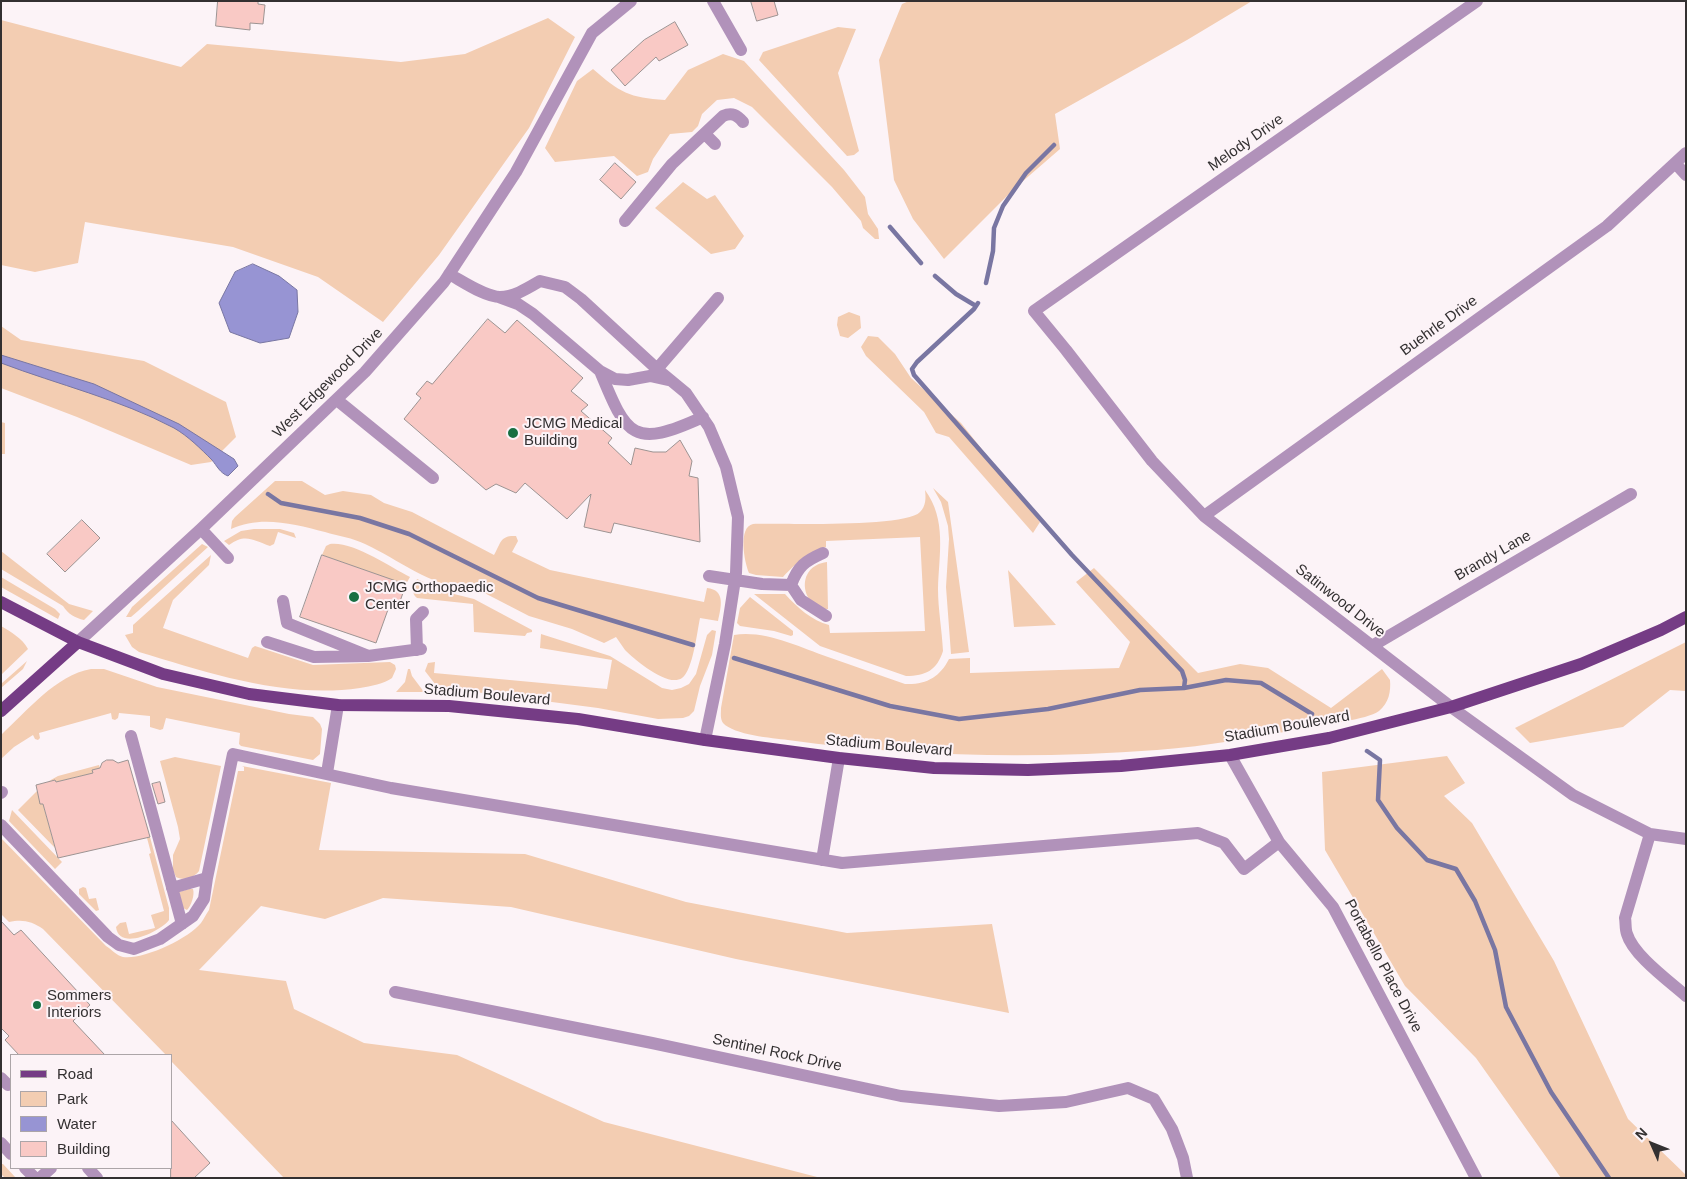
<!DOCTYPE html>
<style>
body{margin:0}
#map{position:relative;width:1687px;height:1179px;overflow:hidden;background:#fcf3f7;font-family:Arial,sans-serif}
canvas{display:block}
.frame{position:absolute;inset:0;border:2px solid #333031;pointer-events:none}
.legend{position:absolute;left:10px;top:1054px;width:162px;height:115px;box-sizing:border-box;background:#fcf3f7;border:1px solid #aca5a8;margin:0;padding:6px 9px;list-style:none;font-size:15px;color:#333031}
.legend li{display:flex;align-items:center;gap:10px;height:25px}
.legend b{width:25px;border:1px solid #aca5a8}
.north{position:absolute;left:1627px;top:1119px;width:50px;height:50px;-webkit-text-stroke:4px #fcf3f7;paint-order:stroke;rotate:314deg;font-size:14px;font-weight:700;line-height:20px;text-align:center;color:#333031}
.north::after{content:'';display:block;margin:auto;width:18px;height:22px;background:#333031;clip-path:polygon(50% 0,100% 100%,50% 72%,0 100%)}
</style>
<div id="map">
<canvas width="1687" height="1179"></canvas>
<div class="frame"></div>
<ul class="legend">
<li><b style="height:6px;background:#753c85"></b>Road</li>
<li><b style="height:14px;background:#f3cdb2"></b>Park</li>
<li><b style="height:14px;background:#9794d3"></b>Water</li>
<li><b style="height:14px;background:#f9c9c5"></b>Building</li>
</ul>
<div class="north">N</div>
</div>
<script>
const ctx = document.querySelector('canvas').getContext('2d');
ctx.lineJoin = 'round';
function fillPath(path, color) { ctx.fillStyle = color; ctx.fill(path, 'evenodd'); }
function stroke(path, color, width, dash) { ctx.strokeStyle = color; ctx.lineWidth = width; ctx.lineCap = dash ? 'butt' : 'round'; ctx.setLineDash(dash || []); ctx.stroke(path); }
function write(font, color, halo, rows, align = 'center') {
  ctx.font = font + ' Arial,sans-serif'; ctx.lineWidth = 4; ctx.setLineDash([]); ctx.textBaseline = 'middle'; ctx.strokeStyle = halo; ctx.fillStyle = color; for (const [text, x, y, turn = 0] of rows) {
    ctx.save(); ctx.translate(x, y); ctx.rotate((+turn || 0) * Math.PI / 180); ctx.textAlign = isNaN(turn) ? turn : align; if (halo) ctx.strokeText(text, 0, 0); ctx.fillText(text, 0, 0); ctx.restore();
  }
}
fillPath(new Path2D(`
 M909,1H1252L1187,40L1055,114L1060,149L1015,188L944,259L913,219L894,180L879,60L902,4Z
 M548,18L575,37L529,128L439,255L383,322L318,277L233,247L85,222L78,263L35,272L1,265V20L181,67L207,44L401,62L465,54Z
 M838,27L856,29L838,73L859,151L854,155L847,156L759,60L763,52Z
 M723,54L744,61L844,170L865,197L868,214L878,229L879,239H875L863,228L861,221L832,187L752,107L734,98L717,100L702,114L698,126L692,132L670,134L653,159L648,172L637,176L614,156L555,162L545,148L577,81L593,69C619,92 630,98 665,100L688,70Z
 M683,182L707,199L715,195L744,236L735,249L711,254L655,208Z
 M849,312L860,316L861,328L848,338L840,336L837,325L838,317Z
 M1,326L21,340L144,361L226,402L236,437L211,462L191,465L77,417L1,388Z
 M868,336L878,337L895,354L911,378L961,423L1040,522L1033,533L949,437L936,433L924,412L866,356L861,347Z
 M1,422L5,423V454H1Z
 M275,481H302L325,495L343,491L371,495L384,503L412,512L494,555C501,543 500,535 516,536L518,541L512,552L550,570L704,602L707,588C726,590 721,607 718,621L700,618C697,632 693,670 682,678C668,688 635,660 625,650C622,646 619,641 616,637L604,643L572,629L529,616L469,585L467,588C431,587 398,559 365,544C353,538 338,536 325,532C294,524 261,515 231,529L232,521L235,517Z
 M933,488L948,502L969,652L951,654L946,587L949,539L948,526L941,502Z
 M925,490C947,520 939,554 938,589C938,609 942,630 943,651C937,670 926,676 906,676L820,646L754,594H785C797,607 812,621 829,625L830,633L925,631L920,537L826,541V547C805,555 798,561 783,577L756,575L749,573C744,561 738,527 753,524C781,523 905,528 920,512C926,506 926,498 925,490Z
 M254,529H280L294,533L296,538L278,532L274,544L270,546C253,540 245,533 229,545L224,541L241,531Z
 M202,544L208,547L138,611L131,617H126L132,607Z
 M330,544C353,541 390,567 410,577L406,584L404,590L397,588L398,582L322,555L326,546Z
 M1,551L69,604L93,611L84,620C75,618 68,614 63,606L1,569Z
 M211,555L209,565L173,600L163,628L248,658L252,648L255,646L313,665L390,662L395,665L396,669L392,678C384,684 371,686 360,688C286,699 209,673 139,652L132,647L125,635L133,633V625Z
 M827,562L828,609C801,609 794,566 827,562Z
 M1094,568L1198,673L1240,664L1268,668L1331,708L1382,669L1390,680C1391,691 1389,703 1379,711C1366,720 1326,724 1310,727C1259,737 1208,746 1157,750C1034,759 911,757 788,740C772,738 734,735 723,723C720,718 721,714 721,708L734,635C765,630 799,647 828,657C854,666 879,675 905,684C926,685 940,677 949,659L970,658V673L1119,668L1130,642L1076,582Z
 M1008,570L1056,625L1014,627Z
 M1,577L55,609L60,614L58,619L1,587Z
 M417,579L446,592L474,599L532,630V632L527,633L525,636L474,632L473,604L417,598C410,593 415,586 417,579Z
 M750,597L793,631V635L791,636L774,631L740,626L737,623L740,608Z
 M1,626C11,632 22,638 28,649L1,675Z
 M712,630L716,631L712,655L700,686L694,711L689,716L683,718L658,719L598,708L452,689L435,684L425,671L428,663L435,662L434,673L607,689L612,660L540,648L541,634L610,656L662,688L672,690L681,688L689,684L696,674L707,635Z
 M1686,642V691L1670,690L1623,727L1530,743L1515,728Z
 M27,661L23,669L1,688V684Z
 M91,669H104L157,687L289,714L313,717L320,724L322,729L320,754L313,760L241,746L239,744L240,733L166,718L163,729L160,730L150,727V716L119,713L118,718L115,720L112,719L111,713L39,733L40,738L38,740L35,739L33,735L14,747L1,759V735C27,711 56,675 91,669Z
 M408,669H410L412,676L424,692H396L405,682Z
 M1447,756L1465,783L1444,796L1472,823L1554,961L1628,1119L1686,1175V1178H1561L1476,1058L1405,986L1325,850L1322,772Z
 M175,757L221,766L199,871C194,878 183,881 176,877L173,870V855L180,839L178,827L160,761Z
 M99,765L100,768L92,770L93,773L56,782L55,780L49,781L58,776Z
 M242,766L331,783L319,850L525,854L686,902L847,933L992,924L1009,1013L736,959L511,907L383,898L325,919L261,906L199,970L286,981L294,1009L364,1043L457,1055L604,1122L821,1178H284L171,1061V1055H166L43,929C32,921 22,919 9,922L1,914V838L106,946C111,949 117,956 123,957C143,960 188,939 201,923C204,919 206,914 209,910L238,771H244V767Z
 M37,791L43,804L55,848L18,810Z
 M12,810L62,862L55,869L9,821Z
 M150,837L169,908V920C161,931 119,952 116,927L120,923L126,922L129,934L155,928L151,915L164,911L149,854L151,853L147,838Z
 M83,887L86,888L89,899L96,898L99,910L96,911L79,894V889Z
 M189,889H193C195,895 191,906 187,910L183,908L179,892Z
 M1,1164H3L16,1178H5L1,1174Z`), '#f3cdb2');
const water = new Path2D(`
 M253,264L279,276L297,290L298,312L289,338L260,343L230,332L219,303L235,272Z
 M1,355L94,384L179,424L234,459L238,466L228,476C220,473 217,466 212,460C201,449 188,436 174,428C119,399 59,385 1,363Z`);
fillPath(water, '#9794d3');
stroke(water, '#7976a2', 1);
stroke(new Path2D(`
 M890,227L921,263
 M935,276L956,294L976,306
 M986,283L993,251L994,228L1003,206L1026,173L1054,145
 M978,303L974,309L917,362L912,369L914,375L1072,555L1182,671L1185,680L1184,688
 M268,494L281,503L360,518L409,534L538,598L693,645
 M734,658L890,706L959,719L1048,709L1140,690L1184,688L1226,680L1261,683L1312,714
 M1367,751L1380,760L1378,800L1397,828L1427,860L1456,869L1475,901L1495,950L1506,1007L1551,1092L1609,1178`), '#7976a2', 4.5);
const building = new Path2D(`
 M218,1H258V4L265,5L263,24L250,23V30L216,26Z
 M751,1H774L778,15L757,21Z
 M675,22L688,45L659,61L656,57L625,86L611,70L644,40Z
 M615,163L636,182L621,199L600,180Z
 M488,319L505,333L517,320L583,378L571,391L588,405L581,411L612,438L608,443L631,465L635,448L653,452H666L680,440L692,461L689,476L698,478L700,542L614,523L611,533L584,527L591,494L567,519L525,483L516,493L496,484L486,490L404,419L421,398L416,394L427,381L432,384Z
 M82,520L100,538L65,572L47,554Z
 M322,555L399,582L397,588L404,590L398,607L390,604L376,643L300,617Z
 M107,760H113L118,763L128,760L150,837L58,858L43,804H40L36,785L55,780L56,782L93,773L92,770L100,768L102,763Z
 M160,782L165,802L158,804L152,784Z
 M1,921L14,935L21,930L90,1005L73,1021L105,1055H19L5,1040L9,1036L1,1028Z
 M171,1120L210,1163L194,1178H171Z`);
fillPath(building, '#f9c9c5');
stroke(building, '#9c9392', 1);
stroke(new Path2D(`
 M713,1L741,50
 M1477,1L1034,311L1066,350L1152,461L1204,516L1451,707L1573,795L1650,834L1686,839
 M705,134L715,144
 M1675,163L1686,175
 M625,221L672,164L723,116C732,112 737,115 743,122
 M449,274C462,281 485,297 500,297C514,297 528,288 540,281L565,287L581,299L657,369L686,393L709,427L726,467L738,517L736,573L725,644L705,740
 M499,297L518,304L533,314L600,371L615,379L628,380L650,376L668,380
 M657,369L718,298
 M600,371C627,437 633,449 703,417
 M337,400L433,478
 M1204,516L1607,226L1686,153
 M201,529L228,558
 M823,553C805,561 798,566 791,585L801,600L826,616
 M709,576L762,584L791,585
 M283,601L287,623L366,655
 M78,642L201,529L365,372L444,282L516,172L592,33L631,1
 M267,642L314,657L368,656L421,649
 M1372,646L1631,494
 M417,650L416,619L423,612
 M131,736L182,924
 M1230,755L1279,842L1333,907L1476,1178
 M327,773L338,705
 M1,793L2,792
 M1,825L108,937L119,945L134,949L160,939L193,916L204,899L207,878L233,754L391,788L842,863L1198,833L1224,843L1244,869L1279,842
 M1650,834L1625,918C1626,923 1625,929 1627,934C1633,955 1669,981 1686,996
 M822,860L839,758
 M172,888L207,878
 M395,992L652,1043L901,1096L999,1106L1066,1102L1128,1088L1154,1099L1172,1129L1183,1158L1187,1178
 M1,1078L8,1085
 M1,1143L11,1154
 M25,1168L35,1178
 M88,1168L97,1178
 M40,1178L51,1168`), '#b192ba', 12);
stroke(new Path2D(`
 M1,602L78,642L163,674L249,694L338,705L449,706L578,719L705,740L839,758L934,768L1028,770L1121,766L1230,755L1329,738L1451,707L1581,664L1661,630L1686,617
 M1,711L78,642`), '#753c85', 12);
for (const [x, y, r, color] of [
 [513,433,6,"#176f42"],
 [354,597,6,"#176f42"],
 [37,1005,5,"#176f42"]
]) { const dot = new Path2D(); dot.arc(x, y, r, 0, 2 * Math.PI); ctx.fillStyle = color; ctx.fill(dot); stroke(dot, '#fcf3f7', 2); }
write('15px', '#333031', '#fcf3f7', [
 ["Melody Drive",1246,143,-35],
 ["Buehrle Drive",1439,326,-36],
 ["West Edgewood Drive",328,383,-45],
 ["Brandy Lane",1493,556,-30],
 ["Satinwood Drive",1340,601,38],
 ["Stadium Boulevard",487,695,5],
 ["Stadium Boulevard",1287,727,-10],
 ["Stadium Boulevard",889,746,5],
 ["Portabello Place Drive",1383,966,62],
 ["Sentinel Rock Drive",777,1053,12]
]);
write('15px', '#333031', '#fcf3f7', [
 ["JCMG Medical",524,424],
 ["Building",524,441],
 ["JCMG Orthopaedic",365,588],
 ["Center",365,605],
 ["Sommers",47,996],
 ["Interiors",47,1013]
], 'left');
</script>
